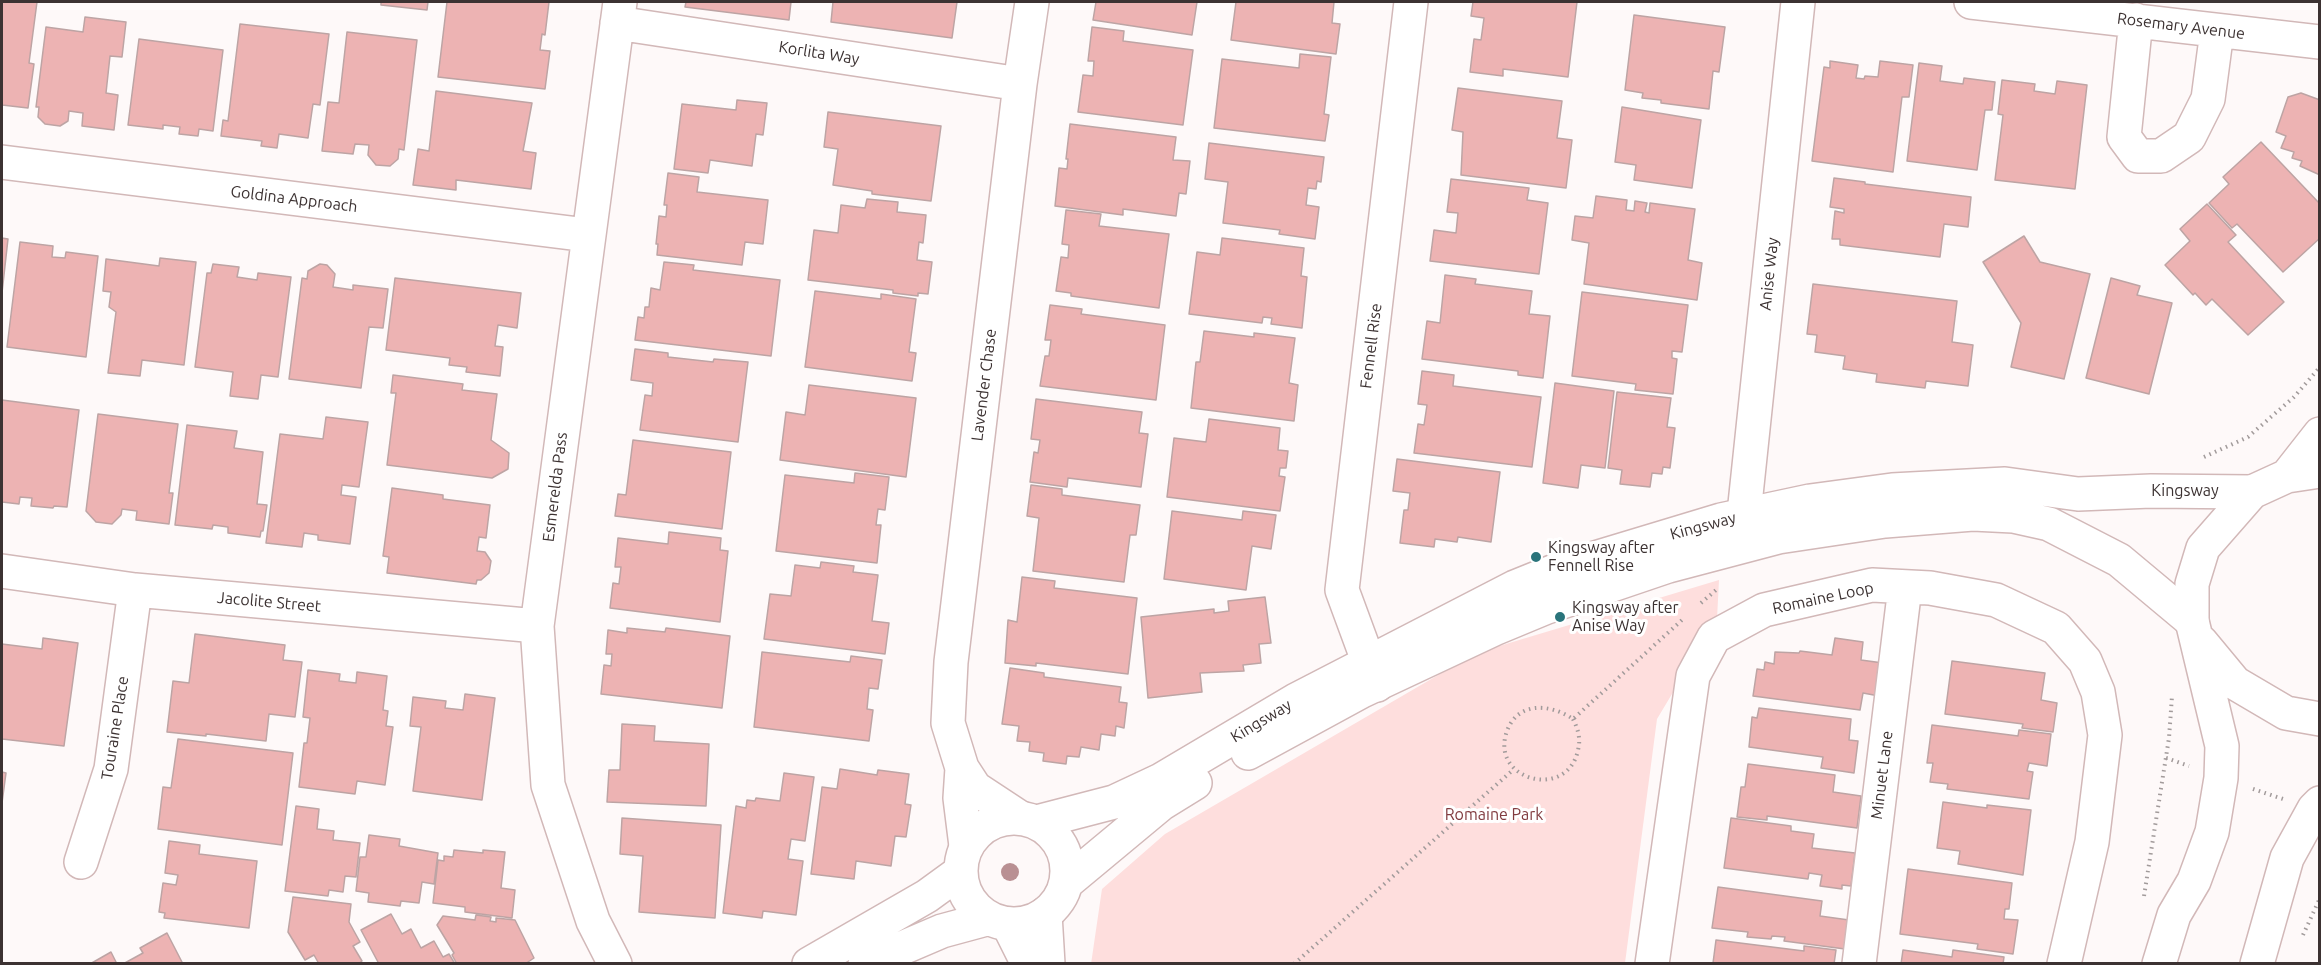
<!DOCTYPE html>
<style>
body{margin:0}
#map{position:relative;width:2321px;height:965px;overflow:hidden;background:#fef9f9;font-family:Ubuntu,sans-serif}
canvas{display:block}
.frame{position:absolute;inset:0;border:3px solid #3c3232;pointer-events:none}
</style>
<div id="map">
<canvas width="2321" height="965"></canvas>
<div class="frame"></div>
</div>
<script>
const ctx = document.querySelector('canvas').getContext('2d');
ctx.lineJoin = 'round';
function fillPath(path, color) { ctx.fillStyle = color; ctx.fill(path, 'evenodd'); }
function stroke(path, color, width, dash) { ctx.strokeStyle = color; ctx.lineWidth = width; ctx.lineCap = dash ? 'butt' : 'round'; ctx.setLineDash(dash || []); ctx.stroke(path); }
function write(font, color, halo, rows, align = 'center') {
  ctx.font = font + ' Ubuntu,sans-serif'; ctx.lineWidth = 6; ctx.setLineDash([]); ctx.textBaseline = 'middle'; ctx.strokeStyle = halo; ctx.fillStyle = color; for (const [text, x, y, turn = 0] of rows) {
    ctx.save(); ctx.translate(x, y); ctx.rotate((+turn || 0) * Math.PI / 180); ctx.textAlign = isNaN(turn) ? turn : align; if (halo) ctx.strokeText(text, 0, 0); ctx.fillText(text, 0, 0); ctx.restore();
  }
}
fillPath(new Path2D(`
 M1719,580L1717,619L1657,719L1625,963L1091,964L1102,889L1165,834L1476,653Z`), '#fededd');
const building = new Path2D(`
 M2,2H37L29,63L34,64L28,108L2,105Z
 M381,2H428L427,10L381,5Z
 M447,2H549L545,35L542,34L540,50L550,51L545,89L438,77Z
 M686,2H791L789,20L685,7Z
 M833,2H957L952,38L831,22Z
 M1096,2H1197L1192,35L1093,20Z
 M1236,2H1334L1332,23L1340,24L1336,54L1231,40Z
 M1473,2H1577L1568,77L1503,69V76L1470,72L1474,39L1481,40L1484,18L1471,16Z
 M1634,15L1725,27L1719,72L1713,71L1709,109L1661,103V100L1642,98L1643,93L1625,90Z
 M85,17L126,22L122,57L110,56L106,93L118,95L114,130L82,126L83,113L69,111L68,121L60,126L45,124L38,117L39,107H36L46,27L83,32Z
 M240,24L329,34L320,105L313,104L308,138L279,134L277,148L261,146L262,141L221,136L223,120L228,121Z
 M1092,27L1124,31L1123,41L1193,50L1183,125L1078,112L1083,75L1093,76L1094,61H1088Z
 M347,32L417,40L404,150L399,149L398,159L390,166L376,165L368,155L369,145L355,144L353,154L322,151L328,102L339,103Z
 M139,39L223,50L213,131L199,129L198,136L179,134L180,127L163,125V129L128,125Z
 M1300,54L1331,57L1324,114L1329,115L1325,141L1214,128L1222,59L1299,68Z
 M1830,61L1858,65L1856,78L1864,79L1865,76L1878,77L1880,61L1913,65L1909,97H1902L1893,172L1812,161L1824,67L1830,68Z
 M1919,63L1942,66L1940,81L1963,84L1964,78L1995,82L1992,110H1985L1977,170L1907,161Z
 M2002,80L2035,84L2034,91L2055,94L2057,81L2087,85L2075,189L1995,180L2003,115L1998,114Z
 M1458,88L1562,101L1557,138L1572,140L1566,188L1461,175L1463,132L1452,130Z
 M436,91L532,103L523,151L536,153L531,189L456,180V190L413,185L418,149L429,151Z
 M2301,93L2320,100V175L2300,166L2302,161L2292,158L2294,152L2281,148L2286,136L2276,132L2288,97Z
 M737,100L767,103L763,135L756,134L752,166L710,160L708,173L674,169L682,104L736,110Z
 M1622,107L1701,120L1692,188L1634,180L1636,165L1615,162Z
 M828,112L941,126L931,201L872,194V191L833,185L838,149L824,147Z
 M1070,124L1176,137L1173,160L1190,161L1186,194L1179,193L1176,216L1123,209V215L1055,206L1059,168L1067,169L1068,159H1066Z
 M2261,142L2320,204V238L2283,272L2237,224L2232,228L2209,203L2229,184L2223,177Z
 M1209,143L1324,157L1321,182L1317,181L1316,189L1308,188L1306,205L1319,207L1315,239L1279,234L1280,230L1223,223L1228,182L1205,179Z
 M668,173L699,177L697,192L768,200L763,244L745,242L742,265L657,255L658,244H656L659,216L666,217L667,205H664Z
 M1834,178L1865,182V184L1971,197L1968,227L1944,224L1940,257L1840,245V239H1832L1835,211L1844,213V209L1830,207Z
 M1451,179L1529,188L1527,200L1548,203L1539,274L1430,261L1434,230L1456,233L1458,213L1447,212Z
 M1596,196L1627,200L1626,210L1634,211L1635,201L1647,203L1645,212L1649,213L1650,203L1695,209L1688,260L1702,263L1697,300L1584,284L1589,243L1572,240L1575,216L1593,218Z
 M867,199L898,202L897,212L926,215L923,243L919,242L917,260L932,262L928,294L918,293V296L893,293V290L808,280L814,230L838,233L841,205L865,208Z
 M2207,204L2236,235L2228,242L2284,302L2248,335L2212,299L2206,305L2195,293L2193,295L2165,265L2190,241L2180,229Z
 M1066,210L1101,214L1099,226L1169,234L1159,308L1071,296V293L1056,291L1061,257L1068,258L1069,245L1062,244Z
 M2024,236L2040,262L2090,274L2064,379L2011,367L2021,323L1983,262Z
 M2,238L8,239L2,293Z
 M1222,238L1304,248L1301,276L1307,277L1302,328L1271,324L1272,318L1263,317L1262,323L1189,314L1197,252L1220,255Z
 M20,242L53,246L52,257L65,258L66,252L98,256L86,357L7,347Z
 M160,258L196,262L184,365L142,360L140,376L108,373L116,312L109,307L111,292L103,291L106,259L159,266Z
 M664,262L694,265L693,270L780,280L771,356L635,340L638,317L644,318L645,307H649L651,288L660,290Z
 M213,264L239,267L237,277L257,280L258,273L291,277L278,377L261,375L258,399L230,396L233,372L195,367L207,273H211Z
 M320,264L327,265L335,274L333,287L353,290V285L388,289L383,328L369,327L361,388L289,379L302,278L307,279L308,271Z
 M1445,275L1476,279L1475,284L1532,291L1529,314L1550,316L1543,378L1518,375V371L1422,359L1427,321L1440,323Z
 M395,278L521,293L517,328L498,325L495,346L503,347L500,376L466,372L467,367L449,365L450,358L386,350Z
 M2111,278L2140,286L2137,295L2172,303L2149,394L2086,378Z
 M1813,284L1957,301L1952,342L1973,345L1968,386L1926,381L1925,388L1876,382L1877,374L1843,369L1845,356L1815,352L1817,335L1807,334Z
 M815,291L881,299V294L916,299L909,352L916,353L912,381L805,367Z
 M1582,292L1688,305L1682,352L1672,351V358L1677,359L1673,394L1635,390L1636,384L1572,376Z
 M1050,305L1082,309L1081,314L1165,325L1156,400L1040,386L1045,356H1049L1051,340H1045Z
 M1204,331L1254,337V333L1295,338L1289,383L1298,385L1294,421L1191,408L1196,362H1200Z
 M635,349L668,353V357L713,362L714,359L748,362L738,442L640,430L645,395L652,396L653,383L631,380Z
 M1422,371L1454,375L1453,386L1541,397L1532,467L1414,453L1418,424L1424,425L1427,405L1418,404Z
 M393,375L463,384L462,390L497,394L491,440L509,453L508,469L492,478L387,465L396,393H391Z
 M1555,383L1614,391L1605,468L1581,465L1578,488L1543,483Z
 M809,385L916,398L906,477L780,460L786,412L805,415Z
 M1617,392L1671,398L1667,427L1675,428L1670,468L1663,467L1662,474L1652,473L1650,487L1620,484L1622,470L1608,468Z
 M1036,399L1142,412L1139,433L1148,434L1141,487L1068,478L1067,487L1030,482L1034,452L1038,453L1040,440L1031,439Z
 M2,400L79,410L67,507L54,506L53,508L31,506L32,498L20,497L19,504L2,502Z
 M98,414L178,424L169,493H173L169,524L136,520L137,511L122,509L121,515L112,524L96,522L86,511Z
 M326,417L368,422L359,487L342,485L341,495L356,497L350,544L318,540V535L304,533L302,547L266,543L280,434L323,439Z
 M1209,419L1280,428L1278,450L1288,451L1286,468H1280L1279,476L1285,477L1280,511L1167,497L1174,438L1206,442Z
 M187,425L237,431L234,448L263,452L257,504L267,505L263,531H261L260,537L228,533V527L213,525L212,529L175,525Z
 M633,440L731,452L722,529L615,516L618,494L626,495Z
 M1397,459L1500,472L1491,542L1458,537L1457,542L1435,539L1434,547L1400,543L1404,510H1408L1410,493L1393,491Z
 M855,473L889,477L885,510L878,509L876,525H881L877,563L776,551L785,475L854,483Z
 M1031,485L1062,489V495L1140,505L1136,535H1130L1124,582L1033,571L1039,518L1027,516Z
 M392,488L443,495V499L490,505L486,538L479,537L477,551L485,552L491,561L489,573L481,580H477L476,584L387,573L389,557L383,556Z
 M1172,511L1242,520L1243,511L1276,515L1271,549L1252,546L1246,590L1164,579Z
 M669,532L721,538L720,550L728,551L720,622L610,608L613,583L619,584L621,567H615L618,538L668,544Z
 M821,562L854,566L853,572L878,575L872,621L889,623L885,654L764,639L770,594L791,596L795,565L820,568Z
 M1022,577L1055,581L1054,588L1137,598L1128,674L1036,663V666L1005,663L1008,620L1017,622Z
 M1265,597L1271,643L1259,644L1261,663L1243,665L1244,671L1200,673L1202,692L1148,698L1141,617L1214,609V613L1229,611L1228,601Z
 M627,628L665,632L666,628L730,636L722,708L601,694L604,665L611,666L612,654H606L608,630L627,633Z
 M195,634L285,645L283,660L302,662L295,717L269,714L266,741L206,734V736L167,732L173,681L189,683Z
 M43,638L78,643L64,746L2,739V644L42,649Z
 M1835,638L1863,642L1861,660L1883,663L1879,696L1863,693L1860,710L1753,696L1757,669L1764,670L1765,662L1774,664L1775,652L1799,653L1800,651L1832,655Z
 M762,652L850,662L851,656L882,660L878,689L869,688L867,709L873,710L869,741L754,727Z
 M1952,661L2045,673L2041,700L2057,703L2053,732L2022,728L2023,724L1945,714Z
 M1010,668L1044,673V677L1121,687L1119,702L1127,703L1124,728L1116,726L1115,736L1101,734L1099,750L1081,747L1079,757L1067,756L1066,764L1043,761L1044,753L1029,751L1030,742L1017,741L1019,726L1002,724Z
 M308,670L340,674L339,681L356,683L357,672L387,676L383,710L388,711L386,726L393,727L385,785L357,781L355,794L299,787L304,743H307L310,718L303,717Z
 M465,694L495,698L482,800L413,791L421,727L410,726L413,697L446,701L445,708L463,710Z
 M1759,708L1851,719L1849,740L1858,741L1854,773L1821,768L1823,757L1749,747L1752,717L1757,718Z
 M622,724L655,726L654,741L709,744L706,806L607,802L609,770H620Z
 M1932,725L2018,736L2019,730L2051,734L2047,766L2029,763L2027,771L2033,772L2029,799L1947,789L1948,784L1930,782L1933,763H1927Z
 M178,739L293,753L282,845L158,829L163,787L171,788Z
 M1748,764L1835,775L1833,792L1861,796L1857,828L1767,816V820L1737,817L1741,787H1745Z
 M840,769L877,775L878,770L909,774L905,804L911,805L906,837L895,836L891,866L856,861L854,879L811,874L822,787L837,789Z
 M2,772L6,773L2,803Z
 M784,773L814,777L805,841L791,839L788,859L803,861L796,915L763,911L762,918L723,913L736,806L746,808L747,800L755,801L756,798L780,801Z
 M1943,802L1987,808V805L2031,810L2023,875L1958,864L1960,851L1937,848Z
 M296,806L319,809L317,829L334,831L333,840L360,843L356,877L345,876L343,892L329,890L328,896L285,891Z
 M622,818L721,825L715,918L639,912L643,856L620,854Z
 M1731,818L1791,826V831L1814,834L1812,848L1855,853L1851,886L1842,885V889L1820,886L1822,875L1809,873L1808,879L1724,868Z
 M369,835L400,839L399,846L438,853L434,884L422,882L419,903L401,901L400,906L368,902L369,893L356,891L360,857H366Z
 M169,841L200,845L199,854L257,861L249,928L164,918L165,913L159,912L163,883L176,885L178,875L165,873Z
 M454,850L483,853V850L505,852L501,888L515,890L512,918L465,912V907L433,903L438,860L444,861V856L453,857Z
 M1908,869L2012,883L2009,909H2005L2004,919L2018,920L2013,954L1977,949L1978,944L1900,934Z
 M1718,887L1822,901L1820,916L1849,920L1845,949L1784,941L1785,937L1772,936L1771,939L1747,937L1748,932L1712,928Z
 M293,897L351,904L349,922L360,942L353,946L362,961L358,964H319L314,955L305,960L288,932Z
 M391,914L402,934L411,929L421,948L434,941L443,957L449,954L455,964H379L361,930Z
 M476,915L491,917L490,921L496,922V918L515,920L534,958L525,964H457L452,955L454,953L437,925L443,916L475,920Z
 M167,933L183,964H123L143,953L140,948Z
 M1716,940L1804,951V946L1836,950L1834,964L1713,963Z
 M1903,950L1952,957L1953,950L2004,957L2003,964H1901Z
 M111,952L117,964H90Z`);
fillPath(building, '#edb3b3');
stroke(building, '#bda4a4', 1.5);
const street = new Path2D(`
 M1971,2L2320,42
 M2136,20L2124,137L2138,156H2161L2189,137L2208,99L2217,31
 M617,23L1020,84
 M2,162L587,235
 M1741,542L1798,2
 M2,571L135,590L537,626
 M1377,685L1342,590L1411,2
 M962,768L960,798L966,846
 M1019,817L975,788L962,768L948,723L951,662L1020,84L1032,2
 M81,862L111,769L135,590
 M1045,914L1048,964
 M1008,924L1028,964
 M615,964L593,921L548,785L537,626L620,2
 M1652,964L1693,676L1714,637L1764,610L1872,585L1930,588L1996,600L2056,628L2085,661L2098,692L2105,735L2092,842L2064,964
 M1859,964L1905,587`);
const secondary = new Path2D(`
 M1248,753L1362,691L1494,629L1547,607L1668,566L1778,537L1885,521L1973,514L2013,516L2049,524L2119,560L2192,621
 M961 871a53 53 0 1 1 106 0a53 53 0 1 1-106 0Z
 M1037,822L1114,802L1161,780L1296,700L1515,587L1562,568L1721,520L1810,501L1892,490L2005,484L2078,494L2151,491L2252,492
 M1066,883L1161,804L1195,783
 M809,964L927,896L960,872
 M865,964L942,931L990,918`);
const primary = new Path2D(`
 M2287,476L2320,434
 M2201,642L2235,683L2286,713L2320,719
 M2159,964L2174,915L2194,881L2212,832L2221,778L2222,746L2192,621V584L2203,548L2252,492L2287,476L2320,471
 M2257,964L2287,858L2314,809L2320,803`);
stroke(street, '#d2b8b8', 36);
stroke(secondary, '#d2b8b8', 36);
stroke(primary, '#d2b8b8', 36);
stroke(new Path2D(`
 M2204,457L2248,437L2294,397L2320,367
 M1701,603L1716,590
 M1573,719C1578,729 1581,739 1578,750C1568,800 1492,781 1506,734C1516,701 1549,703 1573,719L1682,620
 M2166,758L2189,766
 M2253,789L2283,799
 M2144,896L2169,738L2172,696
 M2303,935L2320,898
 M1294,964L1514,769`), '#a29b9b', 4, [1.5, 4.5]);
stroke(street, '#fff', 33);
stroke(secondary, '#fff', 33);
stroke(primary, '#fff', 33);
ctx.fillStyle = '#b99093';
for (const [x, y] of [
 [1010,872]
]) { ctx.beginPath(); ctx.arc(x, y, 9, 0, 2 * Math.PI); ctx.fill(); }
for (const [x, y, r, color] of [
 [1536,557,6,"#2a747b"],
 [1560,617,6,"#2a747b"]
]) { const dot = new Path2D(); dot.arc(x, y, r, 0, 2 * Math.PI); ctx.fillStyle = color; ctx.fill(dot); stroke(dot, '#fff', 2); }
write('16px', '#3c3232', '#fff', [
 ["Rosemary Avenue",2181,26,7],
 ["Korlita Way",819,53,9],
 ["Goldina Approach",294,199,7],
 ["Anise Way",1769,274,-84],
 ["Fennell Rise",1371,346,-83],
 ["Lavender Chase",984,385,-83],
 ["Esmerelda Pass",555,487,-83],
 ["Kingsway",2185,491],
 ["Kingsway",1703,526,-15],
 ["Romaine Loop",1823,598,-12],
 ["Jacolite Street",269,602,5],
 ["Kingsway",1261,721,-31],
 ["Touraine Place",115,728,-81],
 ["Minuet Lane",1882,775,-83]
]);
write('16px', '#3c3232', '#fff', [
 ["Kingsway after",1548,548],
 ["Fennell Rise",1548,566],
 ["Kingsway after",1572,608],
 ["Anise Way",1572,626]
], 'left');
write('16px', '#813b3f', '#fff', [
 ["Romaine Park",1494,815]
]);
</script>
